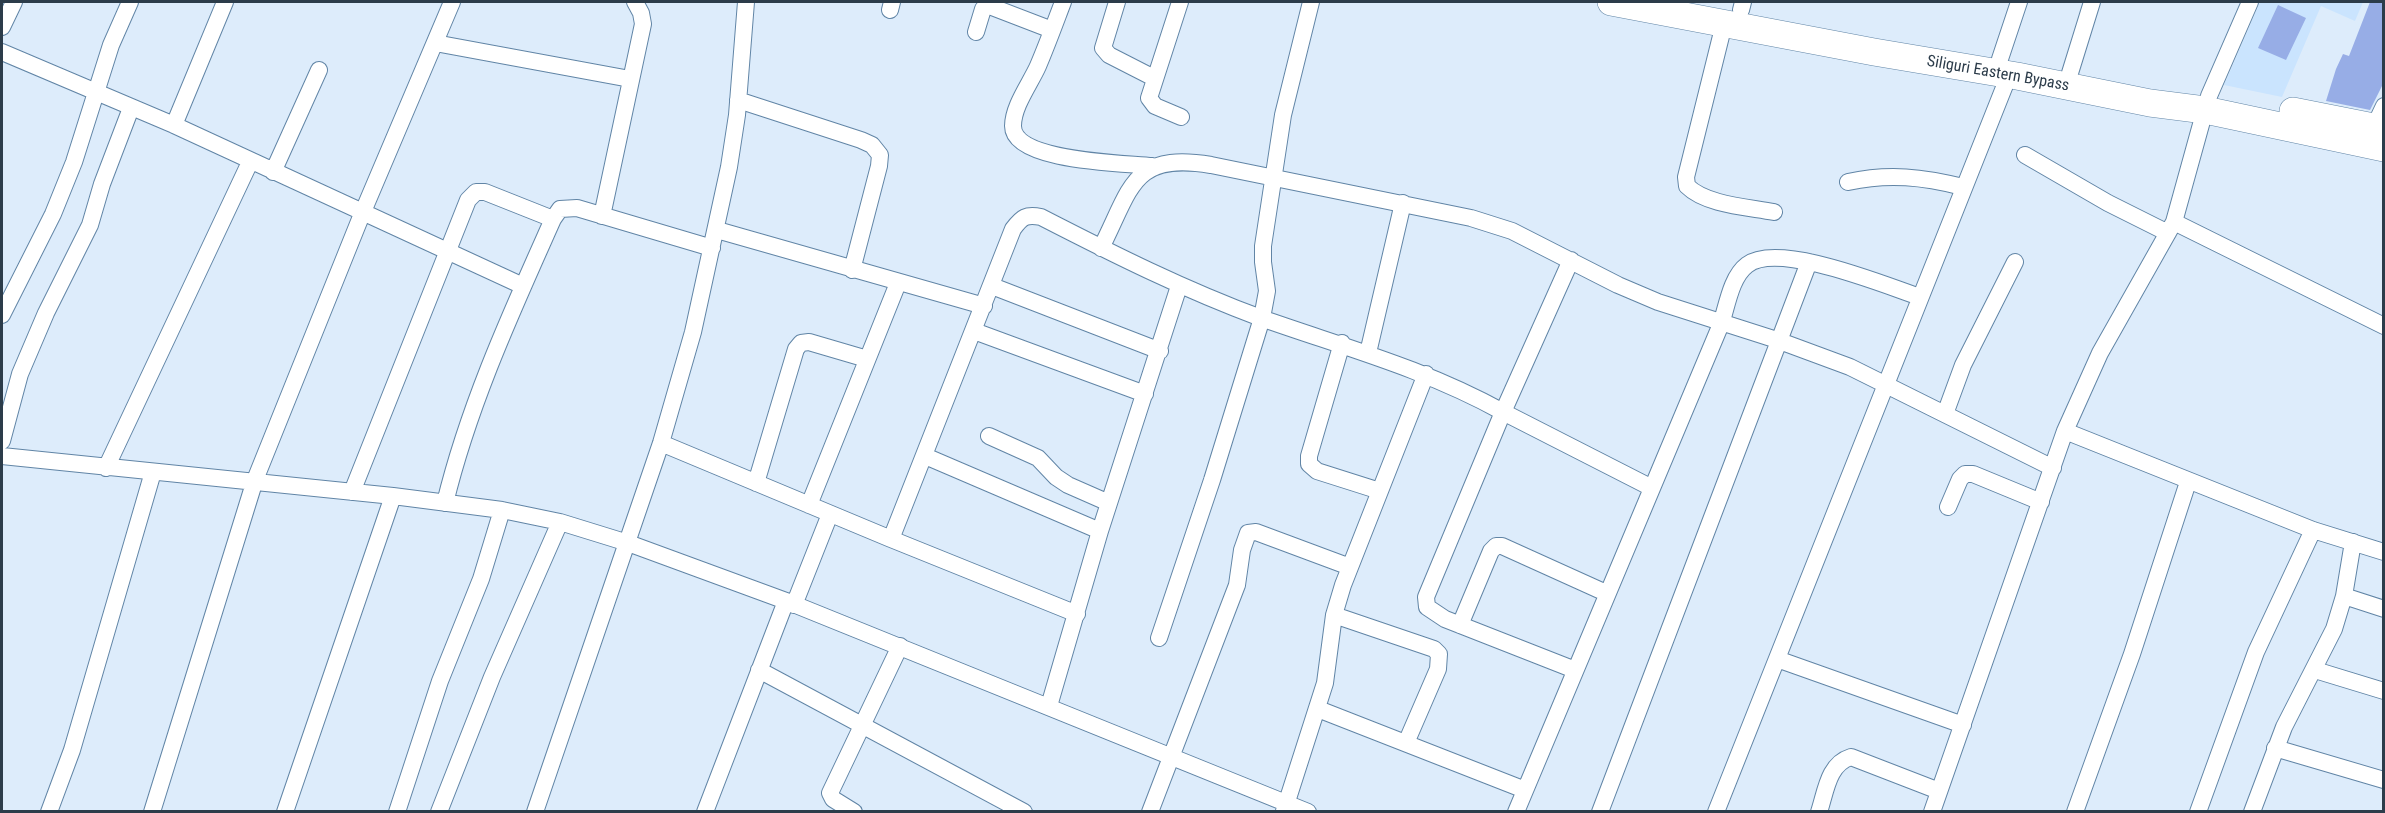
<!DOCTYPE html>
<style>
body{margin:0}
#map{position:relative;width:2385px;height:813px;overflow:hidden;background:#ddecfb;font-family:"Roboto Condensed",sans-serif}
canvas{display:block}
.frame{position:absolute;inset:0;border:3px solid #2c3c4a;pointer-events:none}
</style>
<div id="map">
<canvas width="2385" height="813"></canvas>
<div class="frame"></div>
</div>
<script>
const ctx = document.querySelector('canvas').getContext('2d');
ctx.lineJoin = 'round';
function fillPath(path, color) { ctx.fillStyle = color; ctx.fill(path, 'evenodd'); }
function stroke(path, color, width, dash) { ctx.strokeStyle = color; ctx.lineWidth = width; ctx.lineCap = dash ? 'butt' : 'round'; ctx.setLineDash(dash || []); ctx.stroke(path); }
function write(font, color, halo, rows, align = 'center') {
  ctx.font = font + ' "Roboto Condensed",sans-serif'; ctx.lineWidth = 6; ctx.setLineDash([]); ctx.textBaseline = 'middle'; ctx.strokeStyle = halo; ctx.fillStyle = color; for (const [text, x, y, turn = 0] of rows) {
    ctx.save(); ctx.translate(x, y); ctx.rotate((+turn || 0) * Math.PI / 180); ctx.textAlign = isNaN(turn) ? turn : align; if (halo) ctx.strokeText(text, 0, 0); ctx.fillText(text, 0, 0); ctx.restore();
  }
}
fillPath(new Path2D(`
 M2260,2H2363L2355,21L2321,6L2282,97L2224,85Z`), '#cae4fe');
fillPath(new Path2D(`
 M2370,2H2384V82L2370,110L2326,101L2336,69L2343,54L2349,56Z
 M2278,5L2306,18L2286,60L2258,48Z`), '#97ade6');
const street = new Path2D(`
 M1063,2C1055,23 1047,45 1038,66C1030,84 1013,106 1013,126C1013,162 1125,163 1152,166
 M1117,2L1103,48L1109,55L1154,78
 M1180,2L1149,98L1155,106L1181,117
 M890,10L892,2
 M1741,10L1743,2
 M1724,24L1686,177L1687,186C1706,205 1748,207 1774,212
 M2,27L14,2
 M976,32L983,9L987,5L1052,30
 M435,43L630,79
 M2,52L174,125L523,286
 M2000,59L2019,2
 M2070,73L2092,2
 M2209,96L2250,2
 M738,100L861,140L872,145L880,155L879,166L852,270
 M174,125L225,2
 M2374,127L2384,106
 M2025,155L2108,203L2168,233
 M273,172L319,70
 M1848,182C1889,173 1923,177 1963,187
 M602,216L643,24L641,13L635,2
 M2174,222L2384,326
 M717,230L984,306
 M1101,248C1132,187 1132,152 1211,165L1471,218L1512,231L1618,285L1658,302L1777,340L1850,367L2053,468
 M1571,260L1503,412L1650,487
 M992,286L1160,351
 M2,315L53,214L74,162L111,45L130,2
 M974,331L1145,394
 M1342,343L1309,456V464L1317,471L1380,491
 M1368,353L1403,203
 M1945,414L1963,365L2015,262
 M2065,431L2313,530L2384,552
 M989,436L1038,458L1056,477L1068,485L1109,503
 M2,441L20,374L46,313L90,225L102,184L131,108
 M661,443L891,539L1013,229C1022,217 1026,214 1041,217C1113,254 1185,290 1261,318C1346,348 1423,368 1503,412L1426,597L1427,607L1445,619L1575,670
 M2,456L393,496L502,510L560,522L628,543L786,601L1308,812
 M925,456L1100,531
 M106,468L250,162
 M756,483L796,349L801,343L809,342L867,359
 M352,492L468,200L476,192H485L553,219
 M445,503C469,404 512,311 553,219L560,209L577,208L712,248
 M809,505L898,283
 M1948,507L1960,479L1965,474H1973L2041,502
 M891,539L1077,614
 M2344,596L2384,609
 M794,605L830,514
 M1334,615L1434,649L1439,654L1438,669L1406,743
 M1460,625L1491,551L1496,546H1502L1606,593
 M1159,638L1212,480L1262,318L1267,291L1263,262V246L1283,115L1311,2
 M1777,659L1963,725
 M759,670L1024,812
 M2315,670L2384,691
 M1049,706L1100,531L1179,286
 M1318,709L1525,790
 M2275,748L2384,780
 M1284,811L1325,683L1334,615L1343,585L1426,374
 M49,812L72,750L153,472
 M152,812L255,480L362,214L452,2
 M285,812L393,496
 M397,812L440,681L481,579L502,510
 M439,812L492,677L560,522
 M535,812L661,443L693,332L729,167L737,115L746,2
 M705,812L786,601
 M854,812L833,799L830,793L900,646
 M1150,812L1237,585L1242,550L1248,533L1256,532L1350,567
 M1516,812L1721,324C1727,306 1731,277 1747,265C1778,241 1884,285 1920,297
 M1600,812L1809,262
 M1716,812L2009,75
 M1819,812C1826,791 1828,764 1851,757L1939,791
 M1932,812L2065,431L2100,353L2174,222L2205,110
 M2075,812L2132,654L2188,482
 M2198,812L2256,652L2313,530
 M2252,812L2284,727L2334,629L2344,596L2353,542`);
const primary = new Path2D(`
 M1611,2L1874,52L2017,76L2150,103L2205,110L2384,148
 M2293,111L2384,129`);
stroke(street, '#6185a6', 18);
stroke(primary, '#6185a6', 28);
stroke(street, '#fff', 16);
stroke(primary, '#fff', 27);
write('16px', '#2c3c4a', '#fff', [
 ["Siliguri Eastern Bypass",1998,74,10]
]);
</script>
